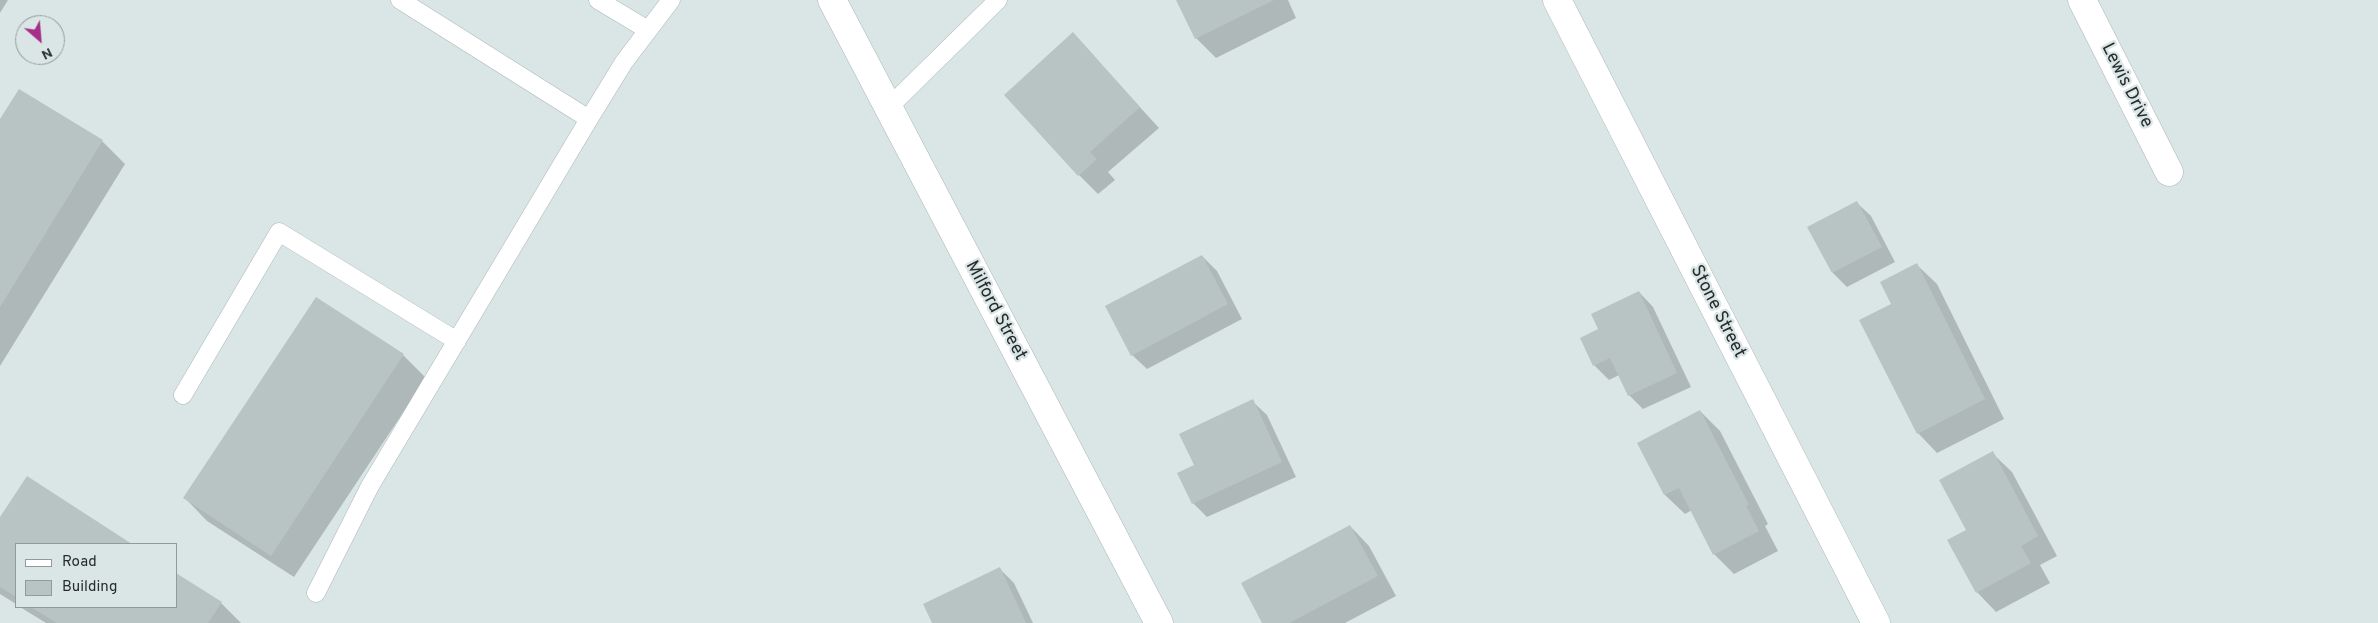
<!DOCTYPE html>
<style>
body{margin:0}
#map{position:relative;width:2378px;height:623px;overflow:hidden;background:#dae6e6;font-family:Overpass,sans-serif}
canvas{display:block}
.legend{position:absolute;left:15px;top:543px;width:162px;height:65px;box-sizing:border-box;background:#dae6e6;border:1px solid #929b9c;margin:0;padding:6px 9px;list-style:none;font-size:15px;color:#272b2c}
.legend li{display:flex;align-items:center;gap:10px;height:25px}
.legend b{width:25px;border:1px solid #929b9c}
.north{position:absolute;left:15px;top:15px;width:50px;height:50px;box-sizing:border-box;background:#dae6e6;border:1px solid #929b9c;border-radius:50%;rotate:153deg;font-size:14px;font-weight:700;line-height:20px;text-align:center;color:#272b2c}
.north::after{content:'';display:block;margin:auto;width:18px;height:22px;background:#a63088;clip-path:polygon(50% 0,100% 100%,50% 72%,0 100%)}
</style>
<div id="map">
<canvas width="2378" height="623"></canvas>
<ul class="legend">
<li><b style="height:6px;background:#fff"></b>Road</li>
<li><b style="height:14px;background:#b8c3c4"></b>Building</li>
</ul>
<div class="north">N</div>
</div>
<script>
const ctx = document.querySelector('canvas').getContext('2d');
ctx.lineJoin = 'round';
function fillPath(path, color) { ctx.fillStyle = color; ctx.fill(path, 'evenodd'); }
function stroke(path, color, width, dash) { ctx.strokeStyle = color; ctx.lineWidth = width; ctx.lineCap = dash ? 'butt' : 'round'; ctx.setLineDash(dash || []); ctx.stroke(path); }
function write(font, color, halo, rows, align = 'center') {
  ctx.font = font + ' Overpass,sans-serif'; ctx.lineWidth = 4.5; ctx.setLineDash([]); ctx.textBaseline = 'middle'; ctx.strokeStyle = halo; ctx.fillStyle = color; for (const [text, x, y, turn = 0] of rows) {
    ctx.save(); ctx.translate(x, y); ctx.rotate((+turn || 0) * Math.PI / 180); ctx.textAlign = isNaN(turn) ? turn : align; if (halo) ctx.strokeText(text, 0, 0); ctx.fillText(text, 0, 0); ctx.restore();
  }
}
fillPath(new Path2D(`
 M0,0H8L0,13Z
 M1178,0H1288L1296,18L1216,58L1196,38Z
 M1073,34L1159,128L1108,172L1115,180L1098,194L1079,175Z
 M0,122L102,141L125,164L0,366Z
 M1856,202L1871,216L1895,262L1847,287L1833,273L1809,227Z
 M1202,256L1217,271L1242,319L1147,369L1132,355Z
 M1917,265L1937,284L2004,419L1937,453L1918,433L1893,305Z
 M1639,292L1653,307L1691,387L1643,409L1629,395L1619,375L1609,380L1594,365L1600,330Z
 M403,355L426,378L294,577L207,521L185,498Z
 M1252,401L1267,415L1296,477L1207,517L1193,503L1196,465Z
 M1700,411L1720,431L1768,524L1765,526L1778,551L1734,574L1714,554L1692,510L1685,514L1665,495L1639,443Z
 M1992,453L2012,472L2057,556L2040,565L2050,583L1996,612L1977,592L1967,530Z
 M27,478L130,544H16V604L0,594V520Z
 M1350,526L1369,546L1396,596L1345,623H1264Z
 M1000,569L1014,583L1033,623H933Z
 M221,603L241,623H46L20,607H176Z`), '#0003');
fillPath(new Path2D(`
 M1176,0H1274L1195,39Z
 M1073,32L1140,107L1090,152L1097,159L1078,176L1004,95Z
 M19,89L103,140L0,307V119Z
 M1857,201L1882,247L1832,273L1807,227Z
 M1202,255L1228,304L1131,356L1105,306Z
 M1917,263L1985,399L1917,434L1859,320L1891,304L1880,282Z
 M1639,291L1677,373L1628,396L1610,358L1593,366L1580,338L1598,329L1591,314Z
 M316,297L404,354L271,556L183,498Z
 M1253,399L1282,462L1192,504L1177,473L1194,465L1179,434Z
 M1700,410L1749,505L1746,506L1759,531L1713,555L1679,488L1664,495L1637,443Z
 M1993,451L2038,536L2021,546L2031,563L1976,593L1947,540L1966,530L1939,480Z
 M27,476L132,544H16V597L0,587V517Z
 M1350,525L1378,576L1289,623H1262L1241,583Z
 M1000,567L1026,623H932L923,604Z
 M176,573L222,602L208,623H57L31,607H176Z`), '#b8c3c4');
const lane = new Path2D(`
 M400,0L589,119
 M598,0L648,30
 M888,108L998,0
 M183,395L279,232L457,341
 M316,593L370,486L589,119L624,62L671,0`);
const street = new Path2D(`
 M832,0L1159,623
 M1557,0L1876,623
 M2082,0L2169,172`);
stroke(lane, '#abb6b6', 19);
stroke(street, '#abb6b6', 29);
stroke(lane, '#fff', 18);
stroke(street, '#fff', 28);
write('18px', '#272b2c', '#dae6e6', [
 ["Lewis Drive",2126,86,63],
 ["Milford Street",995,311,62],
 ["Stone Street",1717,312,63]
]);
</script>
